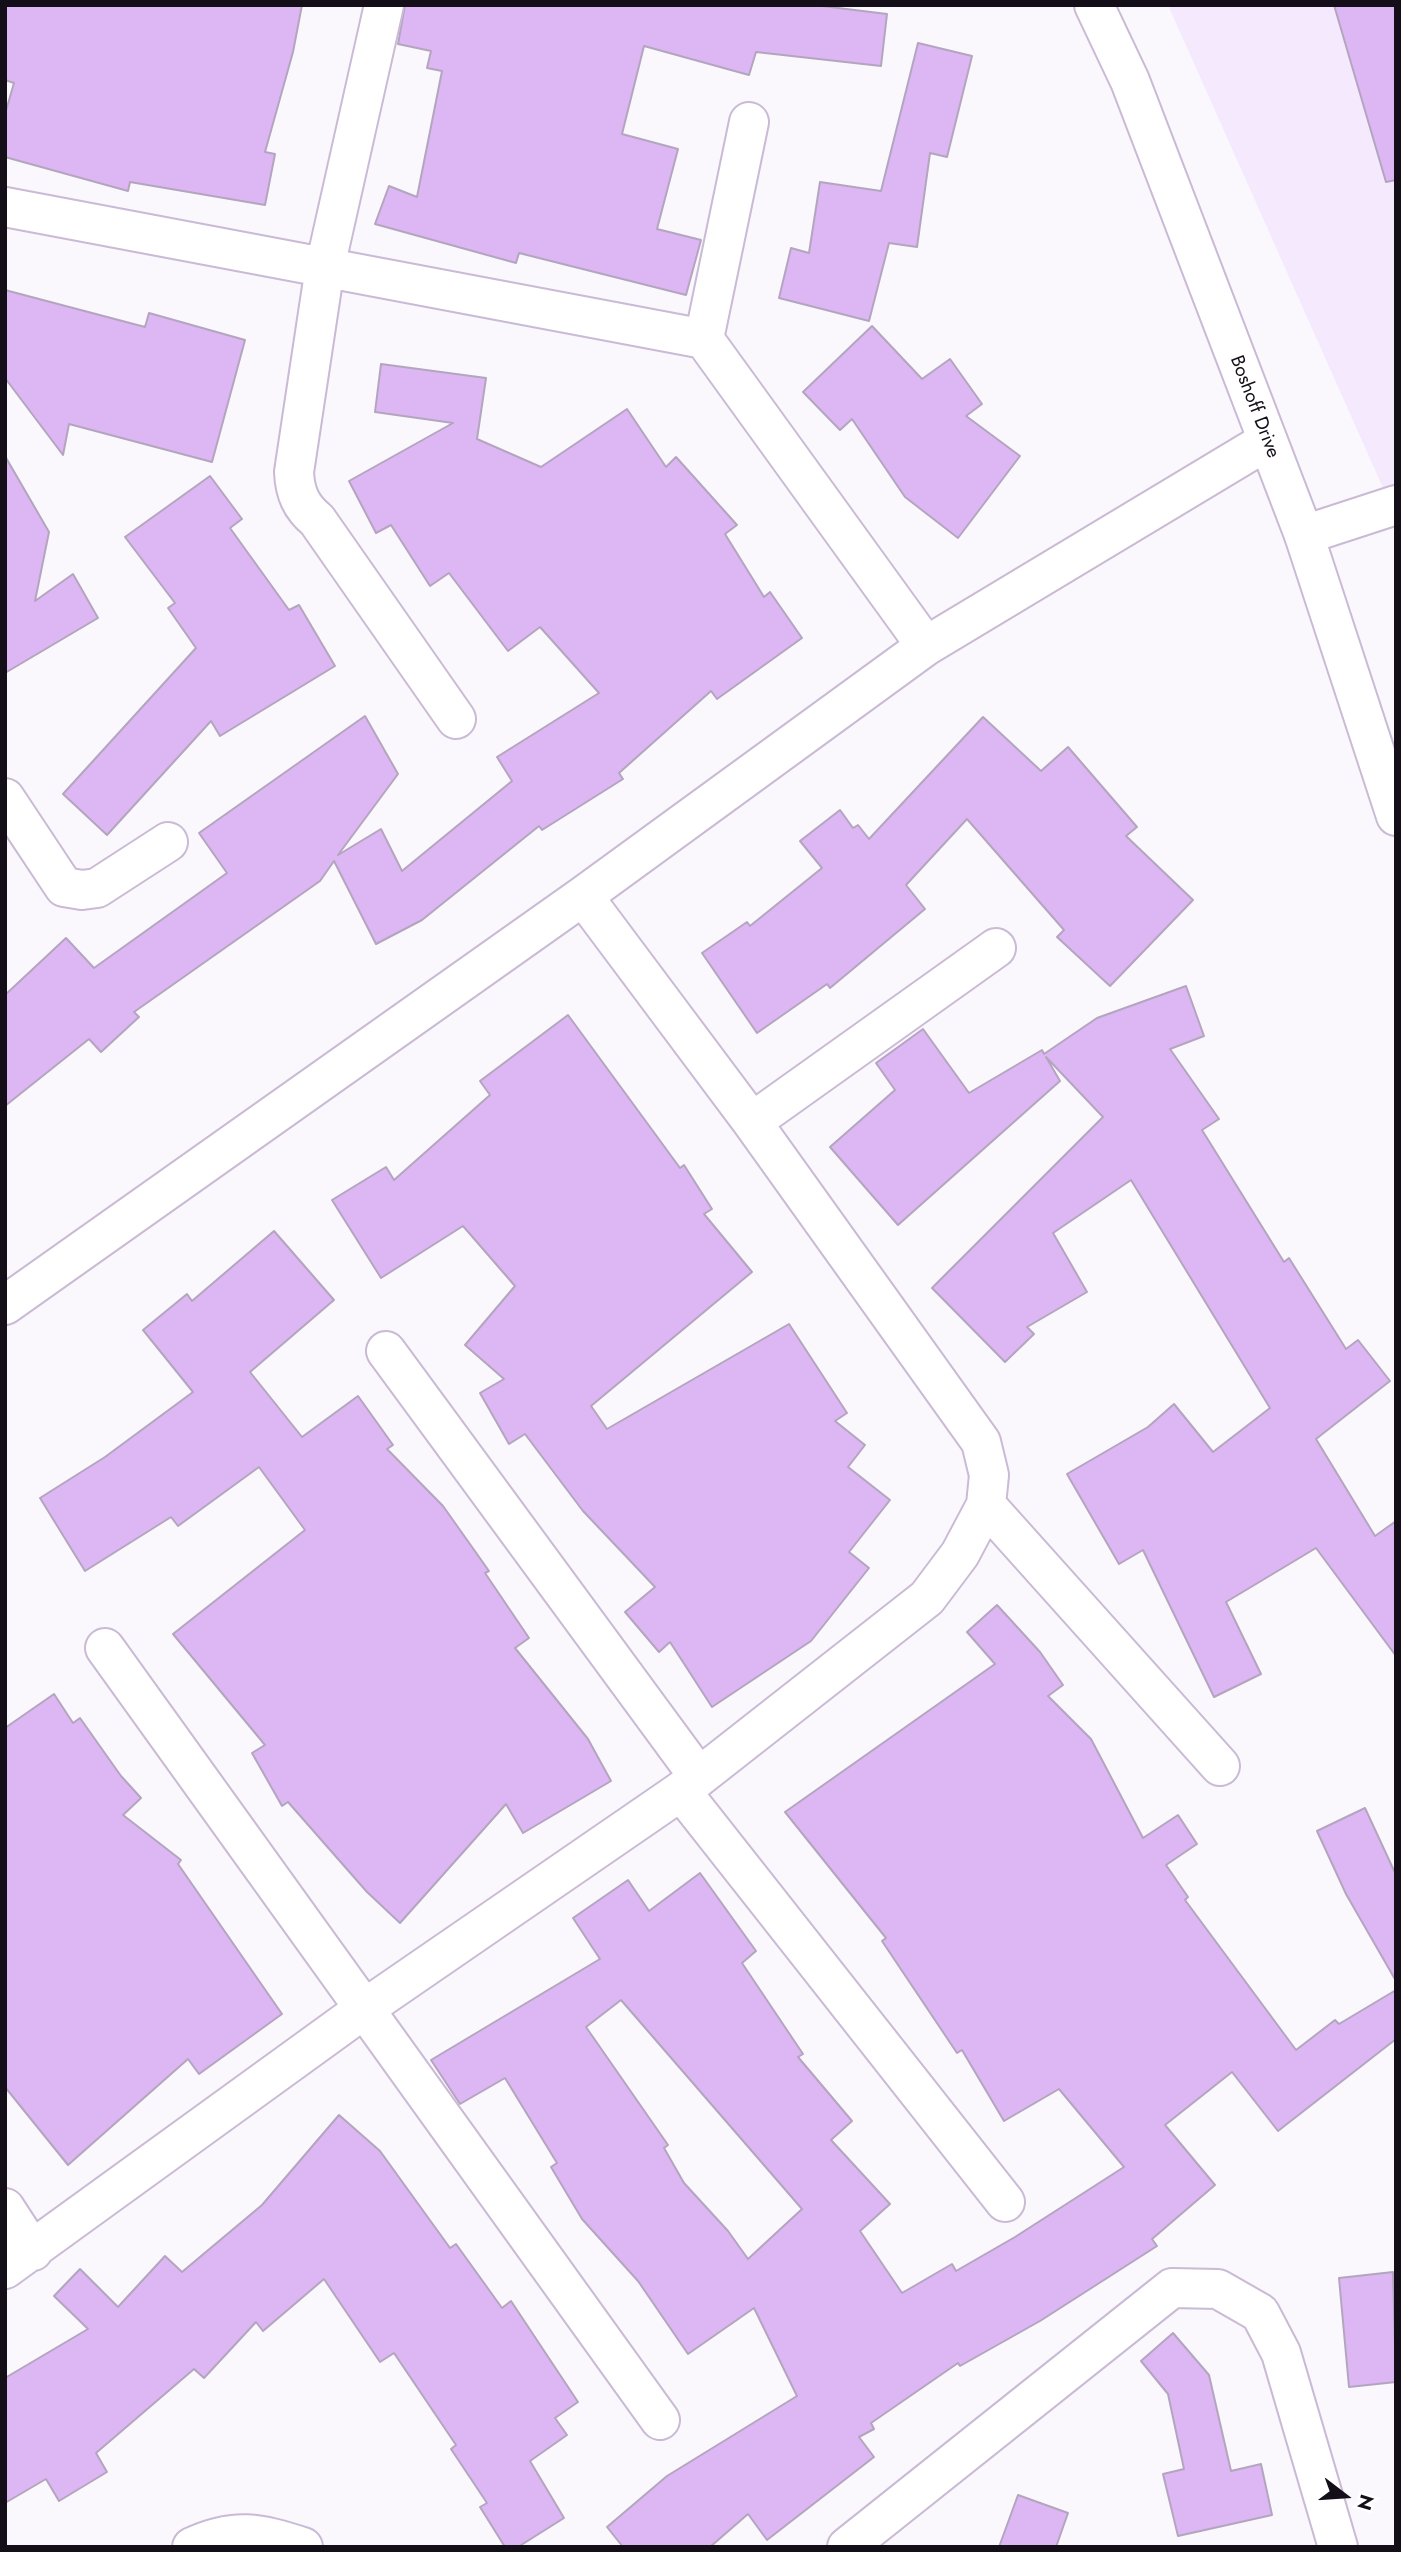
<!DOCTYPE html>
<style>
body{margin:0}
#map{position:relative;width:1401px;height:2552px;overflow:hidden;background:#faf7fd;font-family:Jost,sans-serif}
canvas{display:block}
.frame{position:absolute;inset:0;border:7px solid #140e18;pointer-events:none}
.north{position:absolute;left:1310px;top:2461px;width:70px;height:70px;-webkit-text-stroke:5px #fff;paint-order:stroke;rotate:107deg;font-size:19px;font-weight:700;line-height:28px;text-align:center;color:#140e18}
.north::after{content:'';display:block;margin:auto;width:24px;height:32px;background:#140e18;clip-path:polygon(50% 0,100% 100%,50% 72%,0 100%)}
</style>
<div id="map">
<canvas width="1401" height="2552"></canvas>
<div class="frame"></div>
<div class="north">N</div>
</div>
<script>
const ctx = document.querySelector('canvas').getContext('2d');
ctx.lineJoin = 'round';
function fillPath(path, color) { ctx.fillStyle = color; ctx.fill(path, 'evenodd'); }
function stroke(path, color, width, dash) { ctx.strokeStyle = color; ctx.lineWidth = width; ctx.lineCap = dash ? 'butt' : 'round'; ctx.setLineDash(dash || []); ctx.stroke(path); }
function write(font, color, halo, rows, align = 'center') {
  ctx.font = font + ' Jost,sans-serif'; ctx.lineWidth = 5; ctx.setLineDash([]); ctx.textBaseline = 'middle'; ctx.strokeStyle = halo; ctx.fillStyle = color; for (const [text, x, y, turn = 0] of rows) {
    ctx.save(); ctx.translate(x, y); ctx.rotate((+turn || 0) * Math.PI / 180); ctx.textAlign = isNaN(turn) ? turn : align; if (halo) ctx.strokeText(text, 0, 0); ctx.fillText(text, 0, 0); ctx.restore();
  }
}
fillPath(new Path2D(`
 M1168,5H1396V517Z`), '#f5e9fd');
const building = new Path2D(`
 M5,5H302L293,52L265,152L275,154L265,205L130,182L128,191L5,157V114L14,83L5,80Z
 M405,5H814L887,14L881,66L756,52L749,75L644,46L622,134L678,149L657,229L701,240L686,295L519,253L516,263L375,224L389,186L417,197L442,71L427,68L431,51L398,44Z
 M1334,5H1396V180L1386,182Z
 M918,43L972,56L947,157L930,153L917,247L889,243L869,321L779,298L791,248L809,253L820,182L881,191Z
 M5,290L145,327L149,313L245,340L212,462L69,424L63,455L5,378Z
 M872,326L922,379L950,359L982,404L966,416L1020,456L958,538L905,497L852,419L840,430L803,392Z
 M381,364L486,378L477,439L541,467L627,409L666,467L676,457L737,525L725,534L764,597L770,592L802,638L717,699L711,691L619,773L623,779L542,830L539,826L422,920L376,944L334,861L320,881L134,1012L139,1017L101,1052L89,1039L5,1106V995L66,938L94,968L227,873L199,833L365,716L398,774L338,855L381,829L402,871L512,781L497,757L599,693L540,627L508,651L449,573L430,586L391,525L376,533L349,481L453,423L375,412Z
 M5,456L49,532L35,601L73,574L98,618L5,673Z
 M210,476L242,519L230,528L289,610L299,605L335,666L220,736L211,721L107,835L63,794L196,648L168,608L175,603L125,537Z
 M983,717L1041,771L1068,747L1137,827L1126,836L1193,900L1110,986L1057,937L1064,930L967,819L906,885L925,909L830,988L827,984L757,1033L702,953L747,922L750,926L822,868L800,841L840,810L853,828L858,825L869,839Z
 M1186,986L1204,1036L1170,1049L1219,1119L1202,1130L1284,1262L1289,1258L1346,1349L1358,1340L1390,1381L1316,1439L1375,1536L1396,1521V1656L1316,1548L1226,1602L1261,1674L1214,1697L1143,1550L1119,1564L1067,1474L1148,1427L1174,1404L1213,1452L1270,1408L1131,1180L1053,1233L1087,1292L1027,1327L1034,1334L1005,1362L932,1288L1103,1117L1046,1057L1060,1081L898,1225L830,1147L895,1090L876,1063L923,1029L969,1093L1042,1050L1044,1054L1097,1018Z
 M568,1015L680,1168L684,1165L712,1209L704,1214L752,1272L591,1406L607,1429L789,1324L847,1413L835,1421L865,1445L848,1467L890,1500L849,1552L869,1568L811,1641L712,1707L670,1642L659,1652L625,1612L655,1587L583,1511L525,1434L509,1444L480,1393L504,1379L465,1345L515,1286L463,1226L381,1278L332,1200L386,1167L394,1180L490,1095L480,1081Z
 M274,1231L334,1300L250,1372L302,1437L358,1396L393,1445L387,1449L443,1506L489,1571L485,1573L529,1638L515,1648L588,1739L611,1781L523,1833L506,1804L400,1923L367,1892L288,1802L282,1806L252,1753L265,1745L173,1634L305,1530L259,1467L178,1526L171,1517L85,1571L40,1498L105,1457L193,1392L143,1330L187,1294L192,1301Z
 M997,1605L1040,1652L1063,1685L1048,1696L1091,1739L1143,1838L1178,1815L1197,1844L1166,1865L1188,1897L1185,1900L1296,2050L1335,2020L1339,2024L1396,1990V2039L1278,2131L1232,2072L1165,2125L1215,2185L1152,2239L1157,2246L1040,2321L960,2366L958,2363L871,2423L874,2429L859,2437L874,2457L767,2540L748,2514L710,2547H623L607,2527L667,2476L797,2396L754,2308L688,2354L638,2281L582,2219L551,2167L557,2163L505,2078L460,2104L431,2060L600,1959L573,1918L628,1880L649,1911L700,1873L756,1951L742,1963L803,2054L798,2057L852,2121L831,2140L890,2204L860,2231L902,2293L952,2264L956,2271L1015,2237L1124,2167L1059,2089L1004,2121L962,2050L957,2053L882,1941L886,1938L785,1812L995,1664L967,1632ZM621,2000L802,2209L748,2259L728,2231L684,2183L664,2148L668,2145L586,2027Z
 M54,1694L73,1723L80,1718L121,1776L141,1798L123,1815L181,1860L178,1864L282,2014L199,2074L188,2059L68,2165L5,2087V1728Z
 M1365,1808L1396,1875V1981L1346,1894L1317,1831Z
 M339,2115L380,2151L450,2248L456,2244L502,2308L511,2301L578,2402L555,2418L567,2435L530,2461L564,2518L518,2547H505L480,2507L487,2503L451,2449L456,2445L394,2353L380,2362L324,2279L263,2331L256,2322L204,2378L194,2369L96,2453L107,2472L59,2501L46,2479L5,2503V2378L88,2329L54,2296L80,2269L118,2307L165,2256L182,2272L262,2205Z
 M1393,2272L1396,2382L1349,2387L1339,2278Z
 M1173,2333L1209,2375L1231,2471L1261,2464L1272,2515L1178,2536L1163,2474L1184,2469L1168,2394L1141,2361Z
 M1018,2495L1068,2513L1056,2547H999Z`);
fillPath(building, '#dcb7f4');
stroke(building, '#b4a5bf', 2);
const minor = new Path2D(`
 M384,5L325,267L294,472C295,493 301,507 317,520L456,719
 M5,207L704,339L926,646
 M704,339L749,122
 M1304,535L1396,505
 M5,798L64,887L82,890L97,888L168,842
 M752,1122L996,948
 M5,1305L583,896L926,646L1267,441
 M386,1351L699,1777
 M986,1505L1220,1766
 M105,1648L660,2420
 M681,1791L1005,2202
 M5,2208L33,2251
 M5,2269L364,2009L681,1791L927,1598L960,1554L986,1505L989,1475L981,1442L752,1122L583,896
 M192,2547C235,2527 259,2533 303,2547
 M847,2547L1172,2288L1218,2289L1260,2313L1281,2353L1338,2547`);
const major = new Path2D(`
 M1094,5L1130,81L1304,535L1396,816`);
stroke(minor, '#cabad5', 42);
stroke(major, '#cabad5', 42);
stroke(minor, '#fff', 38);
stroke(major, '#fff', 38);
write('19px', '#140e18', '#fff', [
 ["Boshoff Drive",1254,407,69]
]);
</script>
